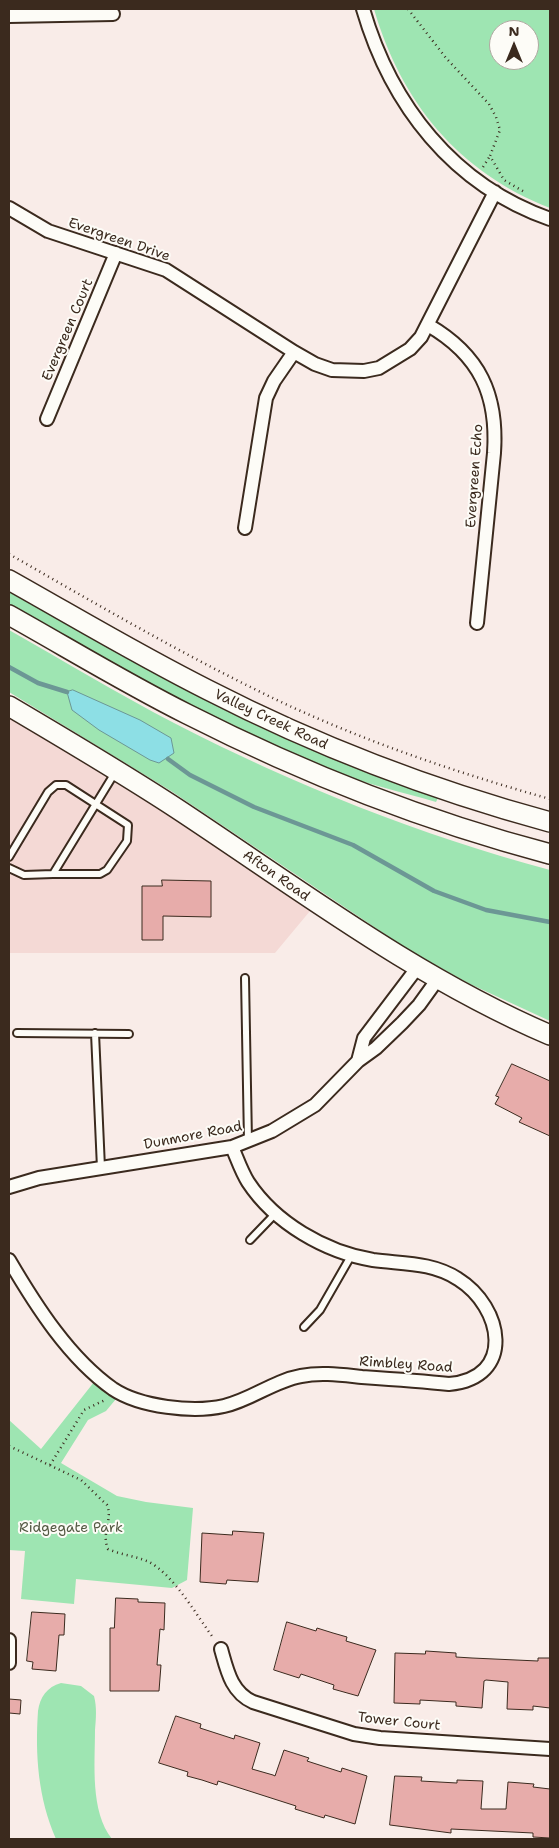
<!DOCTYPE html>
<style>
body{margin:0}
#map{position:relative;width:559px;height:1848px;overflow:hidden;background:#f9ece8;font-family:"Shantell Sans",sans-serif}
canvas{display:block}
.frame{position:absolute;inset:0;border:10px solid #3b2a1e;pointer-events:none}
.north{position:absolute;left:489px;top:20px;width:50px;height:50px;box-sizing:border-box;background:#fdfcf7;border:1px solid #afa8a0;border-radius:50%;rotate:0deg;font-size:14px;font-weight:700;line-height:20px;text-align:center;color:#3b2a1e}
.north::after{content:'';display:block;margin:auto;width:18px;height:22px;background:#3b2a1e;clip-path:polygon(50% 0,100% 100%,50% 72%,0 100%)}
</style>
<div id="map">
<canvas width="559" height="1848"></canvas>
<div class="frame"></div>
<div class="north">N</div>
</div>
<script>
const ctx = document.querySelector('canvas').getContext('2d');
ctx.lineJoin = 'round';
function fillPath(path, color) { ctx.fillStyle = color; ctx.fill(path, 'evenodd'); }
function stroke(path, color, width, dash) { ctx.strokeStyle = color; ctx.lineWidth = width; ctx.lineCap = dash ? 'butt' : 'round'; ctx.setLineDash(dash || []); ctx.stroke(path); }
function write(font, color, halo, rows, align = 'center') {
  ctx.font = font + ' "Shantell Sans",sans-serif'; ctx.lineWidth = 4; ctx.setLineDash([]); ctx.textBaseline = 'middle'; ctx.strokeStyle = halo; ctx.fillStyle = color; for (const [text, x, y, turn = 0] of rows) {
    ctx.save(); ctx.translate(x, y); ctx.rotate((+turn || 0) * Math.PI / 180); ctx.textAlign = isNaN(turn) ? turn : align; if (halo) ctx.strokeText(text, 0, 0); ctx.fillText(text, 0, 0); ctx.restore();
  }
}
fillPath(new Path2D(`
 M9,717L161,810L310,911L275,953H9Z`), '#f4d9d5');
fillPath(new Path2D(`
 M374,9H550V208C458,172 401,102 374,9ZM499,30H529V60H499Z
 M9,591C87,635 164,681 245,720C308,750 372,775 438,798L436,802C402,792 365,784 331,770C218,726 114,663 9,604Z
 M9,630C64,661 118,694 174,723C294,785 420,835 550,870V1021L470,984L410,951L171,791L9,692Z
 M98,1377L121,1393L106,1411L88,1420L61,1463L117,1496L146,1502L193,1508L187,1580L172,1588L76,1579L74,1604L21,1599L25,1551L9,1550V1420L41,1449Z
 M61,1683L81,1686L94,1696C97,1707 96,1719 95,1730C95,1764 90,1811 112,1839H56C38,1798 35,1755 38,1711C40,1697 47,1687 61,1683Z`), '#9ee5b2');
const water = new Path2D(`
 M73,690L140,720L171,738L174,753L159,763L150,760L99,730L72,710L67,692Z`);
fillPath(water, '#8ddfe5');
stroke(water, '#6c9795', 1);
stroke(new Path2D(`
 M9,667L38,683L67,692
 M168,759L190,775L254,807L353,845L434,891L486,910L550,922`), '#6c9795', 4.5);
const building = new Path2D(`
 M162,880L211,881V917L163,916V940H142V886H162Z
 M512,1064L550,1081V1136L519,1122L522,1118L495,1104L499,1097L496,1096Z
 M233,1531L264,1533L258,1582L227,1580L226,1584L200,1582L202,1533L232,1535Z
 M116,1598L138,1599V1602L165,1603L164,1630L160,1629L157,1665H161L159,1691H110V1628H114Z
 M32,1612L65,1614L64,1635H59L56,1671L32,1669L33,1662L27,1661Z
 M287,1622L316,1631L317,1628L333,1633L347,1637L346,1641L376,1650L358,1696L333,1689L334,1685L301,1674L299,1678L274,1670Z
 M426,1651L456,1653V1657L472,1658L538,1661V1658H550V1708L533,1706V1710L507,1709L508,1682L486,1680L484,1681L482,1708L456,1706V1702L420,1700V1704L394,1703L395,1653L425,1654Z
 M9,1699L21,1700L20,1714L9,1713Z
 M176,1716L201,1724L200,1728L234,1739L235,1735L260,1743L252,1769L273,1775L275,1776L284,1750L309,1758L307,1761L341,1772L342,1768L367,1776L355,1824L325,1815L324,1818L295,1809L296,1806L218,1781L217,1785L202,1780L187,1776L188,1772L159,1763Z
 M395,1776L422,1777L421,1781L457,1783V1780L483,1781L481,1809H506L508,1782L534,1784L533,1787L550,1789V1838L533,1837V1833L451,1829V1833L390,1825Z`);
fillPath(building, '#e7acaa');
stroke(building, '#3b2a1e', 1);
const lane = new Path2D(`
 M9,857L48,792L56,785H66L128,825L127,841L107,870L100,874H53
 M9,868L24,875L53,874L116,771
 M245,978L248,1141
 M17,1033L129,1034
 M95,1033L101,1168
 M250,1240L276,1213
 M304,1327L320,1310L351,1256`);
const street = new Path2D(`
 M363,9C391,105 453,185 550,219
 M9,16L113,14
 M9,208L48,231L166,270L294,352L315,364L332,370L364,371L379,368L410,349L421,337L495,192
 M428,325C480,355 498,395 494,453L477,623
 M47,419L116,253
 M245,528L266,398L274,381L294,352
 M358,1061L364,1038L417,968
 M9,1187L39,1178L232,1147L272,1131L315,1105L358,1061L376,1048L402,1023L419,1005L437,980
 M9,1260C36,1306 69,1358 113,1389C140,1407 193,1413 224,1406C251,1400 273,1381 301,1376C321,1372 342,1375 362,1377C391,1379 420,1381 449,1384C516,1378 503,1307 458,1279C432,1262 402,1264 373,1260C325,1252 275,1223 248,1182C241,1171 237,1158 232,1147
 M9,1640V1663
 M221,1649C227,1670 231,1692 253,1702L354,1734L380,1738L550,1749`);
const secondary = new Path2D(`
 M9,580C75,617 140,656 208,690C317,746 432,790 550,822
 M9,615C68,648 127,684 187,714C303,773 425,821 550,854
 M9,706C65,739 121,772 176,808C299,889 415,977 550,1035`);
stroke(lane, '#3b2a1e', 10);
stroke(street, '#3b2a1e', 16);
stroke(secondary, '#3b2a1e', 22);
stroke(new Path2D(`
 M408,9L446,58L489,104L496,117L500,130L490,156L504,180L526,193
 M483,167L490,156
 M9,554C98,605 187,657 279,701C366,742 458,773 550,799
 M9,1446L81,1480L107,1505C113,1520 101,1533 108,1549C121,1555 136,1556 149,1562C174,1575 197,1616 214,1639
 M50,1465L84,1410L105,1400`), '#3b2a1e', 2.5, [1, 4]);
stroke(lane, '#fdfcf7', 6);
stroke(street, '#fdfcf7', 12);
stroke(secondary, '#fdfcf7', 19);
write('14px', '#3b2a1e', '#fdfcf7', [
 ["Evergreen Drive",119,240,19],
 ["Evergreen Court",68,330,-67],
 ["Evergreen Echo",475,476,-86],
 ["Valley Creek Road",271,720,25],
 ["Afton Road",276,876,35],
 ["Dunmore Road",193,1136,-11],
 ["Rimbley Road",406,1365,4],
 ["Tower Court",399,1722,6]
]);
write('14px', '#545943', '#fdfcf7', [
 ["Ridgegate Park",71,1528]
]);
</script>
